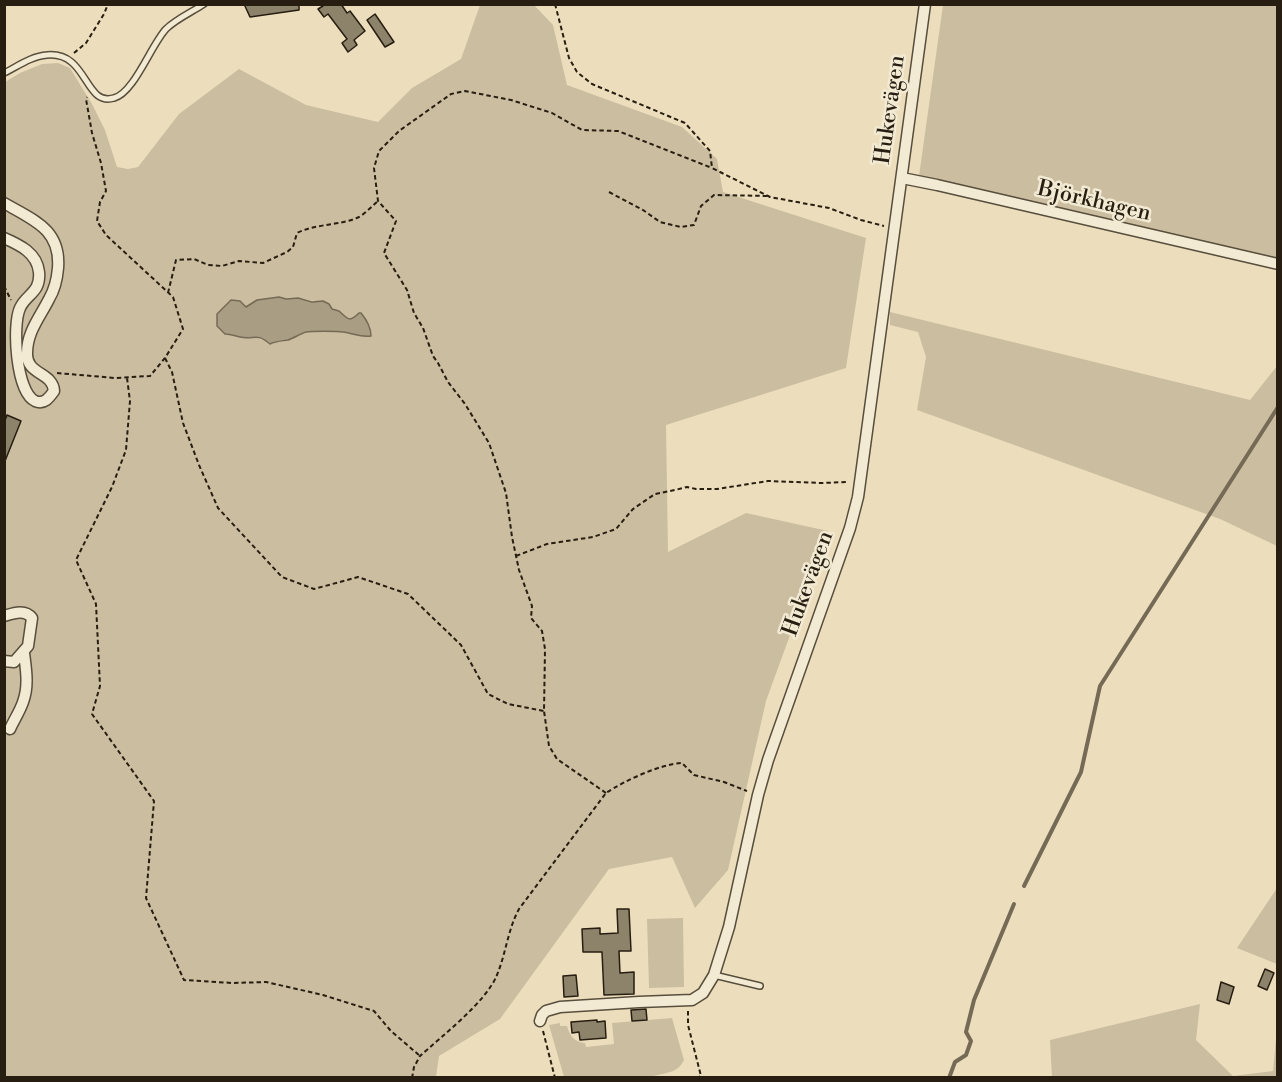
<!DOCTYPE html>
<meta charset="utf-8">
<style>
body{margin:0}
#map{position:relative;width:1282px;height:1082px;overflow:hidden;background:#ecdebd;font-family:"Libre Bodoni",serif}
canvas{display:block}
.frame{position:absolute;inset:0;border:6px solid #271e11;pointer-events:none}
</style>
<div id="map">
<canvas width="1282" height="1082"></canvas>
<div class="frame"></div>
</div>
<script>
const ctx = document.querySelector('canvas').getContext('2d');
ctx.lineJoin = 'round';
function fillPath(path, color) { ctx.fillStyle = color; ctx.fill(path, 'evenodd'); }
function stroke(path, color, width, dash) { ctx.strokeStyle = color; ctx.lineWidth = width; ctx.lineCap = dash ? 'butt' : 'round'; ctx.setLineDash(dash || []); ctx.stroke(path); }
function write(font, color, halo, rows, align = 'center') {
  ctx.font = font + ' "Libre Bodoni",serif'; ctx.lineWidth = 5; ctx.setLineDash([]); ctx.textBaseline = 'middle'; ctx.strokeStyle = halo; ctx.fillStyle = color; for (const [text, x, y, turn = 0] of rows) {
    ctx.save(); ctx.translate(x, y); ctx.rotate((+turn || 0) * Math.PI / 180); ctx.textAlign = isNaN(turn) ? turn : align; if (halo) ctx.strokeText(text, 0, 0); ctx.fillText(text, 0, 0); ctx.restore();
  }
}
fillPath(new Path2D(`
 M480,5H534L553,25L567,85L682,127L717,159L723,192L866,238L846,368L666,425L668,552L746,513L828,531L766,701L728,870L695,908L672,857L609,869L500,1019L439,1056L436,1077H5V82L20,73L42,64L58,63L70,68L92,104L105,130L117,167L128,169L138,167L179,114L239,69L306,105L378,122L412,88L461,59ZM279,297C286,299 292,297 299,298C308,299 313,302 323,301C331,308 342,319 353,319L359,313L344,332H307L289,340L277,341L270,344L261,337L253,336L244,338L221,331L217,326V314L231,300L242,303L246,308L257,300Z
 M943,5H1277V261L1201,245L919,176Z
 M890,312L1250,400L1277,366V546L1220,519L917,410L926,357L918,332L890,325Z
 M1277,888V964L1237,948Z
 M683,918L684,987L649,988L647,919Z
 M1200,1004L1196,1040L1233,1076L1273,1071L1277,1028V1077H1052L1050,1040Z
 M672,1018L684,1060C681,1066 677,1070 670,1072C638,1082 598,1078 564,1077L549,1025L560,1023V1026H567C570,1036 574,1042 585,1043L586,1047L614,1044L612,1023Z`), '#cbbda0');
const water = new Path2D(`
 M279,297L286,299L298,298L312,302L323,301L329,304L332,309L339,311C348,319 349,323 359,313H361C366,319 371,328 371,336C361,338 353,333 343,332C338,331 311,331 306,332C300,334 294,338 288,340C282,341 276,341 270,344C256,332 255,340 240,337C235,336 231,334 225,334L217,326V314L231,300L240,301L246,307L257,300Z`);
fillPath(water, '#a99d83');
stroke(water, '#756a55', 1.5);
stroke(new Path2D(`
 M1024,886L1081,772L1100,686L1278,407
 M949,1078L955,1062L966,1055L971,1041L966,1032L974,1000L1014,904`), '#756a55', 4);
const building = new Path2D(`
 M244,4H299V10L250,17Z
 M322,4H341L347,13L350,11L365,31L354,40L357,45L348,52L342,43L347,39L328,14L324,17L318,9L323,6Z
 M375,14L394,42L385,47L367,20Z
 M7,415L21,421L5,461L4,423Z
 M617,909H629L631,951H619L620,973L634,972V994L604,995L602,952H583L582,929L600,928V934L618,933Z
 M1265,969L1274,973L1267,990L1258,986Z
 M576,975L578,996L564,997L563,976Z
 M1221,982L1234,987L1229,1004L1217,1000Z
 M646,1009L647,1020L632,1021L631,1010Z
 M597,1020V1022L605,1021L606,1038L580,1040L579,1032L572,1033L571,1022Z`);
fillPath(building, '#8d826a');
stroke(building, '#271e11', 1.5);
const lane = new Path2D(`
 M4,73C18,66 32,56 47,55C88,51 84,107 114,98C134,93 151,45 166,29C176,19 192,12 204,4
 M714,975L760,986`);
const street = new Path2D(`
 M902,178L937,185L1278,264
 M4,203C33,220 61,229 58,268C57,280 55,289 49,299C40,317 27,332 27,353C26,375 53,372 54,391C49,398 44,405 35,401C16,392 12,325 20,308C26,294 41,293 39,272C37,253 20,245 4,238
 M4,616C14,613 25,609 32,618L28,646L14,662L4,661
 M10,729C14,720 20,711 23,702C29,686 26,669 24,653
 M540,1021L542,1015L546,1011L560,1007L639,1002L692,1000L703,993L714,975L729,927L758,795L768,760L850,528L858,497L925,4`);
stroke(lane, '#584e3c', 8);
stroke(street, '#584e3c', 13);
stroke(new Path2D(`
 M555,4L569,58L577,72L592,84L685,123L710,151L712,168L770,197L829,208L861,220L884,226
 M74,53L86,43L104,14L108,4
 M609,192L643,210L660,222L681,227L694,225L701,206L714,195L768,196
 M4,286L11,300
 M168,293L176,260L194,259L208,265L222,266L239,261L263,263L287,252L293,247L297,233C317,223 340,226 359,217C366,213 372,206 378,201
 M165,358L172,372L183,423L199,465L218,508L282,577L314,589L358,577L408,594L461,645L488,694L508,704L544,711
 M57,373L115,378L150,376L165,358L183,329L173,297L106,235L97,221L100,202L106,191L101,163L92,133L86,99L87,97
 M127,378L130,401L126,450L112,487L76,560L96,604L100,686L92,714L154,801L146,898L184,980L233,983L266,982L323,995L374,1011L391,1031L420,1056
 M516,556L547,544L593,537L616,529L633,509L655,494L675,490L687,487L696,489H717L768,481L822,483L848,482
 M606,793L557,759L549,746L544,711L545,649L542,631L531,618L532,606L519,570L512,537L506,493L489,443L465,404L448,382L438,363L433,356L423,328L414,313L407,290L384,253L396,221L378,201L374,168L379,151L399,131L451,94L465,91L511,100L552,113L582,130L618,131L712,168
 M688,1011V1025L701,1076L696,1078
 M543,1031L555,1078
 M412,1078L414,1067L420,1056C442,1036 486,1002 497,975C506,953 508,929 519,909L606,793C624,781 660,764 682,763L694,775L724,782L747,791`), '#271e11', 2, [4.5, 3]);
stroke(lane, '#f3ead4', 5);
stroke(street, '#f3ead4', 10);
write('22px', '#271e11', '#f3ead4', [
 ["Hukevägen",891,110,-82],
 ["Björkhagen",1094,202,13],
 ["Hukevägen",809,584,-70]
]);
</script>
